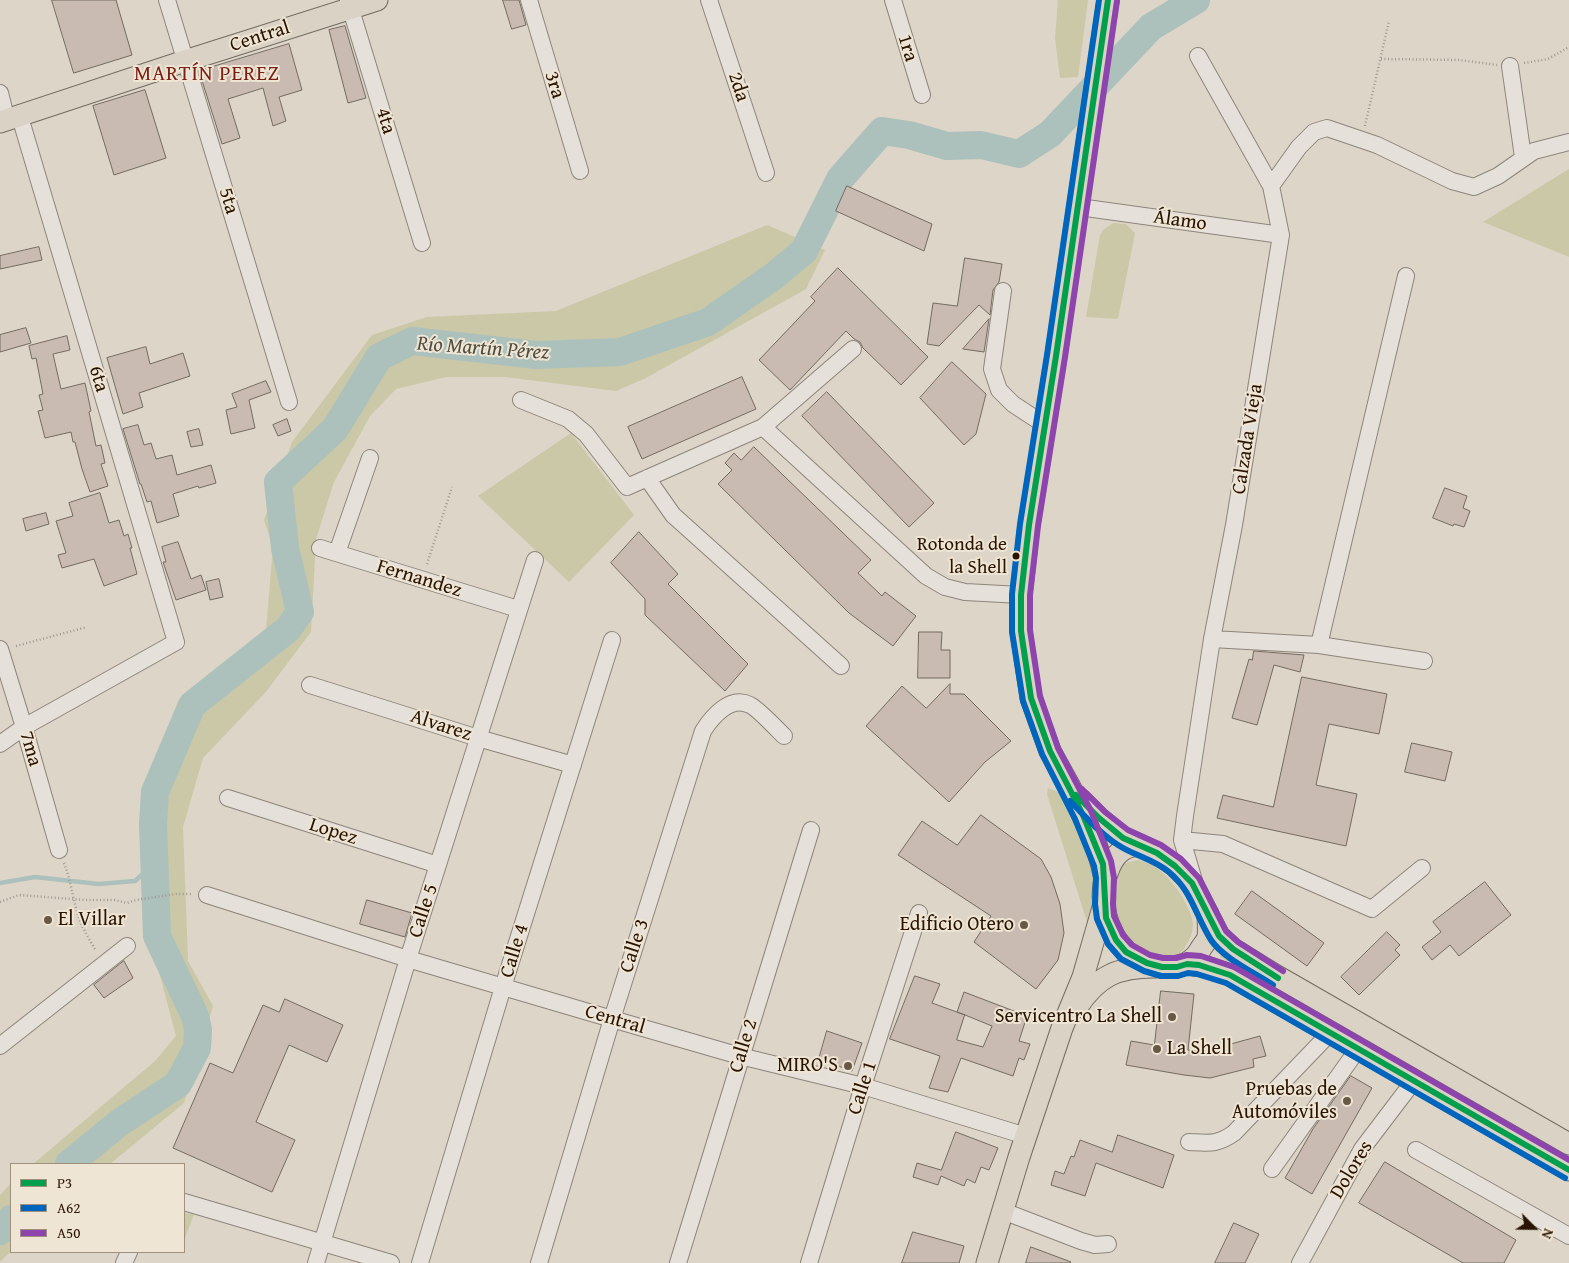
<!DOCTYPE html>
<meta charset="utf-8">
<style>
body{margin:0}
#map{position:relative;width:1569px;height:1263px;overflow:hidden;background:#ddd5c7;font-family:"Gentium Book Plus",serif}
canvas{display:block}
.legend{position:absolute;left:10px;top:1163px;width:175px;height:90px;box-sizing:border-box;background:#efe5d4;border:1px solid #a0917f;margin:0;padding:6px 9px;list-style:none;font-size:15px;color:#291400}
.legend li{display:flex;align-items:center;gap:10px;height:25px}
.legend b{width:25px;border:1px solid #a0917f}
.north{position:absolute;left:1509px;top:1203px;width:50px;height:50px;-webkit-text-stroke:4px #efe5d4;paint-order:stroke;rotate:113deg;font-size:14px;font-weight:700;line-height:20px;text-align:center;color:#291400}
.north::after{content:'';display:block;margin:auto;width:18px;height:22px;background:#291400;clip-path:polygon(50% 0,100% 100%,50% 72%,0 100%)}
</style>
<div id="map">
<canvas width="1569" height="1263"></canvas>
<ul class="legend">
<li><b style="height:6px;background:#029f4d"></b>P3</li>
<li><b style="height:6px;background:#0065bd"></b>A62</li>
<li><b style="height:6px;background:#8e44ad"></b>A50</li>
</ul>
<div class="north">N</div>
</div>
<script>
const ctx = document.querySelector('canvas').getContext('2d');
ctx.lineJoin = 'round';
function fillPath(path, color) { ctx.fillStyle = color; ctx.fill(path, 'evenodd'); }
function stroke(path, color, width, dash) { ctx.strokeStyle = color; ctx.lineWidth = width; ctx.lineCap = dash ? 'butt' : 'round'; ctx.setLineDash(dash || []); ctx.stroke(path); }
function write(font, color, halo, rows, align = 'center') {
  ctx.font = font + ' "Gentium Book Plus",serif'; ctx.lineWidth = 4; ctx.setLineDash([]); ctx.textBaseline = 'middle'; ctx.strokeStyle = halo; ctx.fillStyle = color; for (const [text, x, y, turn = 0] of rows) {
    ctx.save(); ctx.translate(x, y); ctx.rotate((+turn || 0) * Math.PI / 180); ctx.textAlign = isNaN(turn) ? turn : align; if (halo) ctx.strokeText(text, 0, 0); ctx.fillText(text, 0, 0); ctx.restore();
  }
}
fillPath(new Path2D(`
 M1058,0H1088L1078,77L1060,78L1055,38Z
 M1569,169V257L1483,222Z
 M1113,223L1126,224L1135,233L1118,319L1086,317L1100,235L1103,230Z
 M767,225L825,250L806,289L644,379L616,391L505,377H446L396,389L370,416L334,482L316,539L311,632L265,693L203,758L183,827L188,961L213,1006L184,1103L110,1164H33L155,1061L176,1036L155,957L144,935V827L202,683L266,630L273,547L264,520L292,442L372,335L427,317L556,311Z
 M571,433L634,515L569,582L478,496Z
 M1048,788L1058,792L1069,806L1088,848L1096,874L1091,935L1047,794Z
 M1138,860C1143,861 1148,863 1152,865C1169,875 1191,904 1193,924C1193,931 1191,937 1188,942C1184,950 1180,955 1172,957C1134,967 1099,903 1115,872C1119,864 1129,862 1138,860Z
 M1221,954L1281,989L1279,991L1220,957Z
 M11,1183V1251L0,1262V1195Z
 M184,1213L194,1214L184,1241Z`), '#cac8a7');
stroke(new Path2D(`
 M0,883L35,877L99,884L135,881L154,864`), '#acc1bb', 4.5);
stroke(new Path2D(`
 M69,1164L119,1123L178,1084L197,1048L198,1030L195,1016L157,936L153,824L155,792L192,705L288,629L300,612L285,548L278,482L335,429L379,357L412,341L536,355L620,352L708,322L774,276L804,251L840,179L882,131L909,135L947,146L981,145L1019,154L1050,134L1151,27L1196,0
 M0,1231L11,1219`), '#acc1bb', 28);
const building = new Path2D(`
 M52,0H116L132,55L74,73Z
 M503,0H519L526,25L512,29Z
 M345,26L366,98L348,103L329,30Z
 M289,44L302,90L279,97L286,121L273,126L263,88L228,99L240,138L222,144L199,71Z
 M145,90L166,158L114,175L93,106Z
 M847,186L932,224L924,251L836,211Z
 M39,247L42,260L0,269V256Z
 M965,258L1002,264L999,282L993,290L990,315L979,305L939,346L927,344L933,303L957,306Z
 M838,268L928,357L901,385L863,348L860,342L854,339L846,331L790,390L759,360L815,301L811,297Z
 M989,319L984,352L963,349Z
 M26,328L31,343L0,352V335Z
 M67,336L70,350L53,354L61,389L85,383L91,411L89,412L96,446L101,445L105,463L101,464L108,486L90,492L82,469L75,442H73L71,432L45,438L38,411L43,410L39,395L43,394L36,358L32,359L29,346Z
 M146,347L150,364L183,353L190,376L139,393L143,407L123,414L107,358Z
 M952,362L986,394L976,434L964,445L920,398Z
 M742,377L756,409L642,459L628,427Z
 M266,381L271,392L249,400L255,428L231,434L226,410L237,407L232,394Z
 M827,392L934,503L909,527L802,416Z
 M287,419L291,431L278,436L273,425Z
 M138,425L144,445L151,443L156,459L172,455L177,475L211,465L216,483L199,488L198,486L173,494L179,516L157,523L151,501L147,502L141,484H140L123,429Z
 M199,429L203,445L191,447L187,432Z
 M754,447L871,560L858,573L882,596L885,592L916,616L893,646L849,613L718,484L732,470L725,463L734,453L741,460Z
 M1445,488L1467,496L1463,508L1470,511L1464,527L1454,524L1453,526L1433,518Z
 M100,493L109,523L119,520L124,536L128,534L132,548H130L137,574L104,586L94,559L62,568L58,555L66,553L56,521L73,516L69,503Z
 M46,513L49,524L26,531L23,519Z
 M639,532L678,574L668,584L748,664L725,691L645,615V599L611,563Z
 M178,542L191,579L201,575L206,590L176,600L163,562H166L162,547Z
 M219,579L223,597L210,600L206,582Z
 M919,632H942L941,650H950V678H918Z
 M1254,651L1304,655L1300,672L1274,665L1257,725L1232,718L1249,659L1252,660Z
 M1302,677L1387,694L1379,734L1329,724L1316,785L1357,794L1346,846L1217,818L1223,795L1273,807Z
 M950,684V694H964L1011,741L985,762L949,802L866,726L902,686L926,708Z
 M1412,743L1452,752L1445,781L1405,772Z
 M981,815L1041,859L1051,877L1060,904L1064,933L1058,960L1036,989L974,942L991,916L898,855L922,821L957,845Z
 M1485,882L1511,915L1459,956L1450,945L1432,960L1422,947L1441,932L1433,922Z
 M1252,891L1324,943L1307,966L1235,914Z
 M367,900L412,913L405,937L360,924Z
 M1387,932L1400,945L1395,950L1400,955L1359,995L1341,977Z
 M124,961L133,978L104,998L94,985Z
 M915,976L940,984L932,1003L965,1015L957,1012L964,992L1027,1016L1019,1041L1030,1044L1024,1060L1019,1058L1013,1076L961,1058L948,1092L929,1088L940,1056L890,1039ZM965,1015L992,1026L983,1047L957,1040Z
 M1161,991L1194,994L1188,1050L1205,1051L1260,1036L1266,1056L1253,1059L1254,1067L1210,1078L1184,1075L1126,1065L1131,1041L1154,1045Z
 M285,999L343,1025L327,1062L289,1045L256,1122L295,1140L272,1192L173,1148L210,1063L233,1073L263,1005L279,1012Z
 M827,1031L862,1043L852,1071L819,1059Z
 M1351,1076L1372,1088L1312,1194L1285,1178L1313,1129Z
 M956,1132L998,1148L989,1170L981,1167L975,1183L967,1179L964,1186L941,1176L938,1185L913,1177L917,1163L941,1170Z
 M1118,1135L1174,1155L1163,1188L1096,1163L1085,1196L1051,1185L1055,1171L1064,1174L1071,1156L1074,1157L1080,1140L1112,1152Z
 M1385,1162L1516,1240L1504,1263H1463L1359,1203Z
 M1234,1223L1259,1234L1245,1263H1215Z
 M913,1232L964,1246L959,1263H902Z
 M1031,1247L1071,1262L1070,1263H1026Z`);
fillPath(building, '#c9bbb1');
stroke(building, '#736b61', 1);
const minor = new Path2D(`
 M167,0L289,402
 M348,0L422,243
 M529,0L580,171
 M709,0L766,173
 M893,0L922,95
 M1510,66L1523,157
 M0,93L7,121
 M1271,186L1299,147L1314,132L1327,128L1377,145L1452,181L1474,187L1498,176L1534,151L1569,142
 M1079,207L1281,235
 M1003,291L992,369L999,390L1013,404L1045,425
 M521,400L568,419L586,434L627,487L763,427L853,349
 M763,427L926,576L945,587L965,592L1021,595
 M647,478L673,515L841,666
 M320,548L518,609
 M337,553L370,458
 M1212,639L1319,645L1424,661
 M1319,645L1406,276
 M0,649L24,727L59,850
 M310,685L478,738L573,765
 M0,744L24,727L176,642L20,117
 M228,798L438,865
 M1182,840L1223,844L1372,909L1422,868
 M1195,884L1182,840L1185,816L1212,639L1234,525L1281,235L1271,186L1198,56
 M207,895L408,959L612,1019L740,1056L863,1086L1026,1136
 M0,1046L127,946
 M1189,1142C1209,1143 1217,1145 1234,1133L1330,1033
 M1416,1150L1569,1236
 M1272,1169L1358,1049
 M184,1202L391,1263
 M1003,1211L1081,1241L1095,1245L1108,1244
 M124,1263L129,1252
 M316,1263L408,959L535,560
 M420,1263L503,987L612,640
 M539,1263L612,1019L703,731C712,717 730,695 750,705C757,708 777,729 784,736
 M678,1263L811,830
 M809,1263L863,1086L919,913
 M1300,1263L1362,1149L1413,1082`);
const major = new Path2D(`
 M0,122L185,61L377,0
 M1081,800L1099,818L1123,838L1157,853L1175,866L1192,883L1219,936L1233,949L1275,975L1569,1144
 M1137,845C1121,847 1113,857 1108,871C1097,897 1106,933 1127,952C1146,970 1186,975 1200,950C1202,946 1207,941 1208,937C1209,930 1208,921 1208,914
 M1105,878L1097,847L1070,787L1050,751L1031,698L1021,631V595L1029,525L1056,356L1108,0
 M1187,964L1207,967L1230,975L1569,1170
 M1077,1007C1098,976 1117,967 1154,967
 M987,1263L1019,1157L1062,1028L1083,977L1104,904`);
stroke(minor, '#8d857b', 18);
stroke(major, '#736b61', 23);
stroke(new Path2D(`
 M1381,59L1460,60L1497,65
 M1524,63L1548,59L1569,47
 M1365,126L1389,21
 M427,564L452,487
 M16,646L87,627
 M64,863C72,883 73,904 81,923C85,933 91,942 96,951
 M0,902L19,895L86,900H115L127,903L136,900L176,894H193`), '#a09a93', 2.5, [1, 2.5]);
stroke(minor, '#e5e1da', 16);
stroke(major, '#d9d2c5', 21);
stroke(new Path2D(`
 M1108,0L1056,356L1029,525L1021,595V631L1031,698L1050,751L1083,815L1103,864L1106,918L1116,940L1126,952L1147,963L1162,967H1177L1187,964L1199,965L1230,975L1569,1170
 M1076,795L1099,818L1123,838L1157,853L1175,866L1192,883L1219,936L1233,949L1278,978`), '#029f4d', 6);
stroke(new Path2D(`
 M1099,0L1047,355L1020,524L1012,594V632L1023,701L1042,754L1075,819L1094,866L1096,878L1095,904L1097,919L1108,944L1121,959L1144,971L1161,976H1178L1188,973L1197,974L1226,983L1565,1178
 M1070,801C1085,816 1100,834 1118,845C1135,856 1153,859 1169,872C1192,891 1196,917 1211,940C1223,958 1255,973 1273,985`), '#0065bd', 6);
stroke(new Path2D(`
 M1117,1L1065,357L1038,526L1030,595V630L1040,696L1058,748L1091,811L1111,861L1114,878L1113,904L1114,916L1123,935L1132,945L1150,955L1163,958H1176L1187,955L1201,956L1234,967L1569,1160
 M1082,789L1105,812L1128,830L1161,845L1181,859L1199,878L1226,931L1238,942L1283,971`), '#8e44ad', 6);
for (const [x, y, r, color] of [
 [1016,556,4.5,"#291400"],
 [48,920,5,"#685846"],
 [1024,925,5,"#685846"],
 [1172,1017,5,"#685846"],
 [1157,1049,5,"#685846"],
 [848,1066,5,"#685846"],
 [1347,1101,5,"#685846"]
]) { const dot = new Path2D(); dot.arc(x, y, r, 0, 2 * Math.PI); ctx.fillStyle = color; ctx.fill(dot); stroke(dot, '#efe5d4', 2); }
write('19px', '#291400', '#efe5d4', [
 ["Rotonda de",1007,545],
 ["la Shell",1007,568]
], 'right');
write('20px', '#291400', '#efe5d4', [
 ["Central",260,37,-18],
 ["1ra",907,48,73],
 ["3ra",554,85,73],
 ["2da",738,87,72],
 ["4ta",385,121,73],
 ["5ta",228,201,73],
 ["Álamo",1180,221,8],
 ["6ta",98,379,73],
 ["Calzada Vieja",1248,439,-81],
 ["Fernandez",419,579,17],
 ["Alvarez",441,726,18],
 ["7ma",30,749,74],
 ["Lopez",333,832,18],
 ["Calle 5",424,911,-72],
 ["Calle 3",635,946,-72],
 ["Calle 4",515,951,-73],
 ["Central",615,1020,16],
 ["Calle 2",744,1046,-73],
 ["Calle 1",863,1088,-72],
 ["Dolores",1352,1170,-59]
]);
write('20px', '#291400', '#efe5d4', [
 ["El Villar",58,920,"left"],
 ["Edificio Otero",1014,925],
 ["Servicentro La Shell",1162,1017],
 ["La Shell",1167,1049,"left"],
 ["MIRO'S",838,1066],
 ["Pruebas de",1337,1090],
 ["Automóviles",1337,1113]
], 'right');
ctx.letterSpacing = '1px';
write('21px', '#7a1f14', '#efe5d4', [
 ["MARTÍN PEREZ",207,75]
]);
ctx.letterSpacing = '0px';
write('italic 21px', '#504d40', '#efe5d4', [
 ["Río Martín Pérez",483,349,4]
]);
</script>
